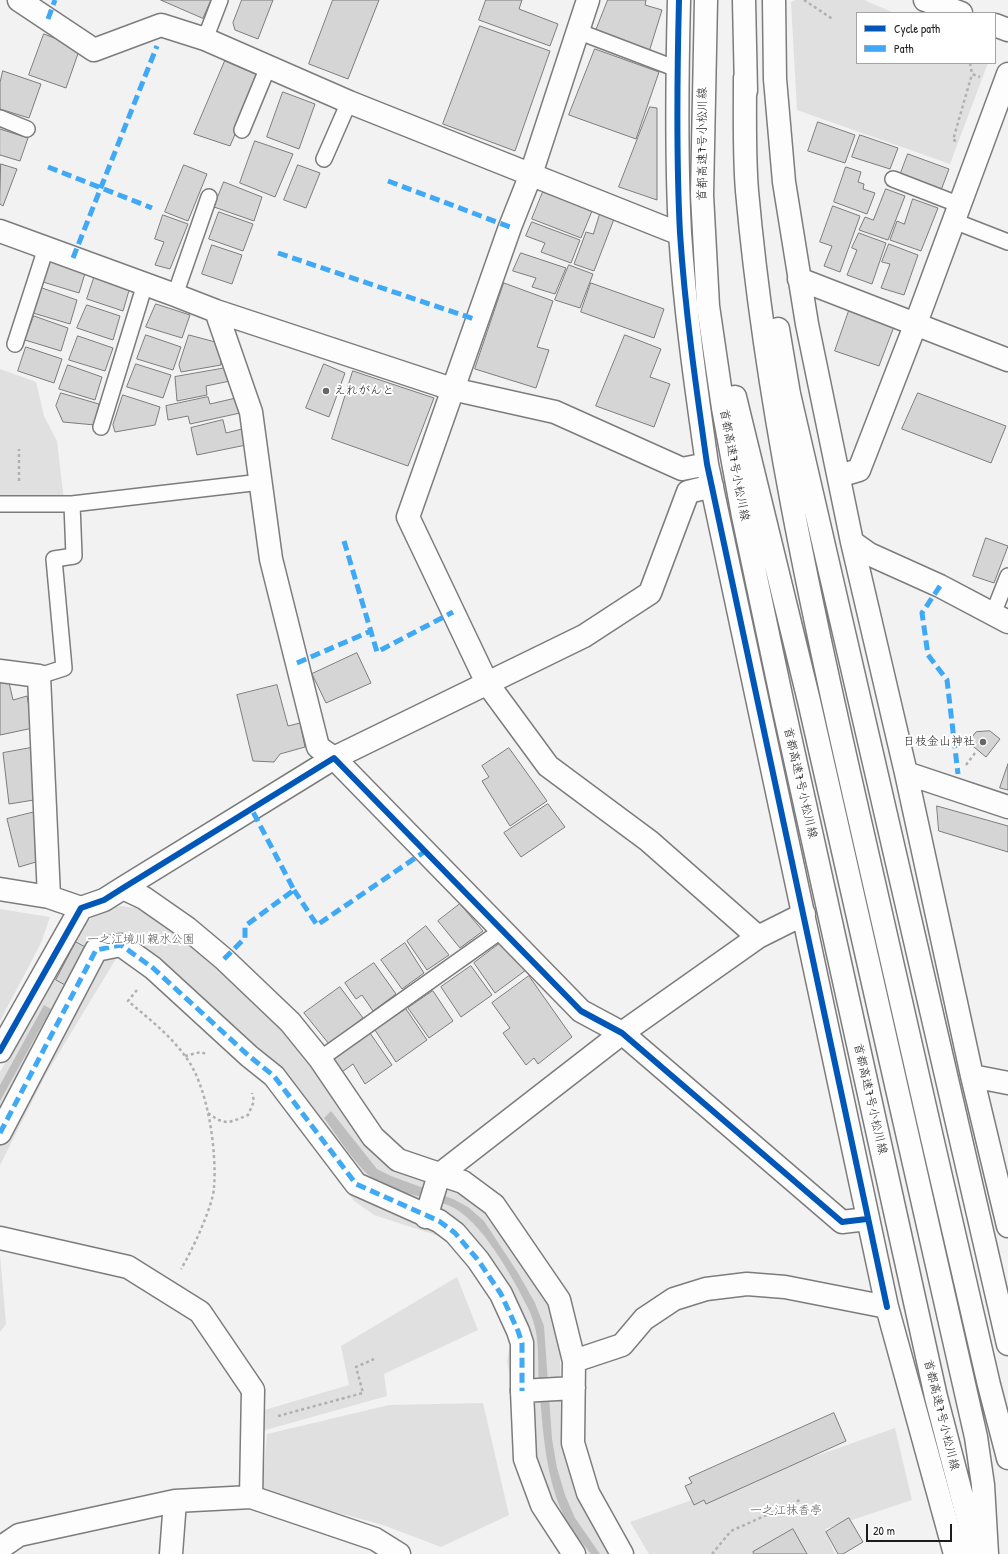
<!DOCTYPE html>
<meta charset="utf-8">
<style>
body{margin:0}
#map{position:relative;width:1008px;height:1554px;overflow:hidden;background:#f2f2f2;font-family:"Patrick Hand",sans-serif}
canvas{display:block}
.legend{position:absolute;left:856px;top:12px;width:140px;height:52px;box-sizing:border-box;background:#fff;border:1px solid #a4a4a4;margin:0;padding:5px 7px;list-style:none;font-size:12px;color:#1c1c1c}
.legend li{display:flex;align-items:center;gap:8px;height:20px}
.legend b{width:20px;border:1px solid #a4a4a4}
.scale{position:absolute;left:866px;top:1524px;width:86px;height:18px;box-sizing:border-box;border:2px solid #1c1c1c;border-top:0;padding-left:5px;font-size:12px;line-height:14px;white-space:nowrap;color:#1c1c1c;-webkit-text-stroke:3px #fff;paint-order:stroke}
</style>
<div id="map">
<canvas width="1008" height="1554"></canvas>
<ul class="legend">
<li><b style="height:5px;background:#0057b8"></b>Cycle path</li>
<li><b style="height:5px;background:#3fa9f5"></b>Path</li>
</ul>
<div class="scale">20 m</div>
</div>
<script>
const ctx = document.querySelector('canvas').getContext('2d');
ctx.lineJoin = 'round';
function fillPath(path, color) { ctx.fillStyle = color; ctx.fill(path, 'evenodd'); }
function stroke(path, color, width, dash) { ctx.strokeStyle = color; ctx.lineWidth = width; ctx.lineCap = dash ? 'butt' : 'round'; ctx.setLineDash(dash || []); ctx.stroke(path); }
function write(font, color, halo, rows, align = 'center') {
  ctx.font = font + ' "Patrick Hand","Klee One",sans-serif'; ctx.lineWidth = 4; ctx.setLineDash([]); ctx.textBaseline = 'middle'; ctx.strokeStyle = halo; ctx.fillStyle = color; for (const [text, x, y, turn = 0] of rows) {
    ctx.save(); ctx.translate(x, y); ctx.rotate((+turn || 0) * Math.PI / 180); ctx.textAlign = isNaN(turn) ? turn : align; if (halo) ctx.strokeText(text, 0, 0); ctx.fillText(text, 0, 0); ctx.restore();
  }
}
fillPath(new Path2D(`
 M795,0H864L894,13H857V63H988L950,164L797,110L791,2Z
 M0,369L36,382L44,416L57,441L64,501L0,500Z
 M121,906L135,908L149,913L218,968L282,1028L345,1111L392,1168L426,1182L455,1190L481,1208L493,1220L536,1282L549,1306L560,1350L561,1444L576,1495L609,1554H562L532,1507L513,1462L515,1403L507,1361L510,1345L500,1317L480,1281L448,1239L374,1215L354,1201L298,1125L278,1093L181,1003L117,957L45,1076L0,1165V1072L78,932C90,916 102,910 121,906Z
 M0,909L50,917L41,943L0,1021Z
 M0,1254L6,1324L0,1332Z
 M457,1277L478,1330L384,1374L387,1396L262,1431L261,1411L349,1385L341,1346Z
 M483,1403L509,1515L441,1547L383,1525L262,1492L267,1434L389,1405Z
 M895,1428L912,1500L825,1529L835,1554H649L630,1522Z`), '#e0e0e0');
fillPath(new Path2D(`
 M44,1005L51,1009L0,1101V1085Z
 M331,1111L377,1169L391,1176L453,1199L468,1207L484,1221L518,1273L535,1303L544,1326L552,1439L557,1468L565,1495L575,1518L600,1554H591C583,1543 573,1534 567,1522C545,1481 543,1430 539,1384C537,1355 541,1335 528,1308C513,1278 481,1219 450,1206C424,1195 394,1194 371,1177C358,1168 335,1133 324,1118Z`), '#bebebe');
const building = new Path2D(`
 M161,0H211L203,18Z
 M242,0H273L258,39L235,30L233,23Z
 M333,0H379L348,79L309,64Z
 M486,0H522L519,9L558,24L550,46L479,20Z
 M608,0H646L645,5L662,10L649,52L595,33Z
 M480,26L550,51L515,151L443,124Z
 M44,34L80,48L66,88L29,75Z
 M595,49L659,72L636,139L569,115Z
 M225,61L260,76L230,146L194,134Z
 M3,71L41,84L29,118L0,109V83Z
 M283,92L315,104L299,149L267,137Z
 M650,107L657,108V200L619,187Z
 M818,122L855,135L845,163L808,151Z
 M0,129L28,138L20,161L0,155Z
 M860,135L898,148L890,169L852,157Z
 M255,141L293,154L275,197L240,183Z
 M908,154L949,169L940,193L899,178Z
 M1,164L17,169L3,206L0,204Z
 M184,165L207,174L188,221L165,212Z
 M298,165L320,173L306,208L284,200Z
 M846,167L861,172L858,182L864,184L863,189L875,193L867,214L834,202Z
 M224,182L262,197L254,221L214,207Z
 M886,189L905,196L888,240L859,230L865,217L873,220Z
 M543,192L592,211L581,238L532,219Z
 M913,199L938,208L921,251L890,240L897,221L904,224Z
 M833,206L860,216L840,272L824,266L832,246L820,242Z
 M219,212L253,224L243,251L209,239Z
 M600,214L614,219L594,271L574,264L586,232L593,234Z
 M163,215L188,224L170,269L155,265L164,242L155,239Z
 M532,222L580,240L571,263L541,252L545,243L526,236Z
 M859,233L886,243L872,284L847,275L857,250L852,248Z
 M889,244L918,255L904,295L881,288L890,264L882,262Z
 M212,245L242,255L232,284L202,274Z
 M521,253L566,268L555,294L532,287L536,278L513,271Z
 M51,258L86,270L79,293L43,282Z
 M569,265L593,274L580,308L555,300Z
 M95,275L130,287L123,311L87,299Z
 M504,283L553,301L537,347L549,350L536,388L475,369Z
 M591,283L664,309L654,338L581,312Z
 M42,288L77,300L70,324L33,313Z
 M156,304L190,315L182,338L146,327Z
 M87,305L120,316L113,340L77,328Z
 M850,308L895,324L879,366L835,351Z
 M34,316L68,328L61,351L25,340Z
 M146,335L181,347L173,370L137,359Z
 M189,335L219,343L221,365L181,372L179,365Z
 M625,335L661,349L650,377L670,384L654,427L596,406Z
 M78,336L113,348L105,371L69,360Z
 M26,347L62,359L54,383L18,371Z
 M136,364L171,375L163,398L127,387Z
 M324,364L345,373L329,417L306,408Z
 M68,365L102,377L95,400L59,389Z
 M226,368L230,381L206,386L207,395L177,401L175,377Z
 M353,371L434,398L408,466L332,439Z
 M61,393L99,404L95,425L63,422L56,406Z
 M918,393L1006,426L991,463L902,429Z
 M123,395L160,407L155,425L115,432L113,425Z
 M208,397L210,404L236,398L240,413L190,424L188,416L168,420L166,406Z
 M223,420L226,433L242,429L246,445L197,455L191,428Z
 M986,538L1008,546L994,583L973,576Z
 M357,653L371,683L326,703L312,674Z
 M8,678L13,700L27,696L33,728L0,735V679Z
 M277,685L288,726L300,723L305,747L280,754L274,762L253,761L237,695Z
 M990,731L1000,739L986,757L968,742L976,732Z
 M36,747L40,799L9,804L3,753Z
 M509,748L547,801L510,826L482,781L489,777L482,766Z
 M1008,764V790L1000,788Z
 M548,804L565,827L521,857L504,833Z
 M937,806L1008,826V852L939,831Z
 M35,812L46,859L19,867L7,819Z
 M460,904L483,931L460,948L438,921Z
 M426,926L449,955L427,970L407,941Z
 M503,941L526,970L495,993L474,963Z
 M76,942L87,948L67,986L56,980Z
 M405,943L424,973L402,989L381,960Z
 M374,963L396,994L373,1011L362,995L356,999L345,983Z
 M471,966L492,995L461,1017L441,987Z
 M529,976L572,1037L538,1064L534,1058L526,1065L503,1033L510,1028L492,1003Z
 M340,987L363,1018L329,1044L304,1013Z
 M433,991L453,1021L429,1038L408,1008Z
 M406,1009L427,1040L396,1062L375,1030Z
 M370,1033L392,1065L365,1084L353,1064L339,1074L330,1061Z
 M834,1413L846,1441L706,1504L704,1500L694,1505L685,1486L692,1483L689,1478Z
 M849,1518L863,1542L843,1554H838L826,1532Z
 M793,1529L807,1554H754L753,1552Z`);
fillPath(building, '#d5d5d5');
stroke(building, '#7c7c7c', 1);
const service = new Path2D(`
 M577,31L677,69
 M205,39L220,0
 M0,118L27,129
 M242,130L268,67
 M324,159L349,102
 M893,179L960,205
 M954,221L1008,242
 M175,295L209,197
 M15,344L46,248
 M101,427L145,284
 M0,504H72L74,556L54,559L64,668L39,676
 M72,504L261,482
 M993,614L1008,576
 M320,1059L502,930`);
const pedestrian = new Path2D(`
 M0,1133L96,950L121,945L153,968L249,1056L274,1076L356,1184L439,1221L455,1233L478,1260L501,1294L518,1331L522,1343V1391`);
const minor = new Path2D(`
 M19,0L94,50L161,25L205,39L349,102L680,234
 M588,0L531,174L510,227L408,517L487,683L548,766L649,841L758,937
 M679,0C677,78 676,155 680,233C685,310 696,387 707,464L887,1307
 M774,0L775,79L784,182L807,324L852,542L906,773L972,1076L1008,1226
 M0,231L175,295L216,311L452,389L555,412L682,469L707,464
 M799,279L1008,360
 M216,311L251,412L271,559L318,747L334,758L584,636L650,593L688,492L712,486
 M839,476L859,470L916,323L1008,74
 M852,542L869,554L940,586L1008,622
 M0,671L39,676L49,897
 M906,773L1008,807
 M123,888L144,898L187,928L224,959L290,1022L320,1059L373,1137L398,1160L463,1182L494,1205L559,1300L574,1361
 M0,889L49,897L81,908
 M0,1051L81,908L104,900L123,888L334,758L581,1011L622,1033L842,1222L867,1219
 M972,1076L1008,1083
 M426,1217L439,1175L622,1033L758,937L804,914
 M0,1238L128,1267L200,1312L253,1390L251,1497
 M574,1388L522,1391L525,1459L542,1505L574,1554
 M0,1548L19,1535L175,1501L251,1497L375,1539L399,1554
 M171,1554L175,1501
 M622,1554L588,1493L573,1443L574,1361L622,1345L644,1319L674,1299L706,1289L747,1284L785,1287L887,1307L955,1554`);
const tertiary = new Path2D(`
 M925,0L961,13
 M995,25L1008,30`);
const motorway = new Path2D(`
 M706,0L702,195L708,306L723,408L743,516L783,705L936,1397L977,1554
 M744,0L746,91
 M745,78C745,115 744,154 747,191C766,402 812,611 859,817C902,1006 945,1196 989,1385L1008,1458
 M778,329L789,394L1008,1344
 M735,397L809,701L976,1437L983,1485L987,1554`);
stroke(service, '#7c7c7c', 18);
stroke(pedestrian, '#7c7c7c', 25);
stroke(minor, '#7c7c7c', 25);
stroke(tertiary, '#7c7c7c', 25);
stroke(motorway, '#7c7c7c', 25);
stroke(new Path2D(`
 M804,0L834,20
 M970,63L972,74L980,77
 M956,141L953,140L972,74
 M19,481V449
 M966,765L975,753
 M137,990L128,1001C148,1018 170,1035 185,1056C208,1085 217,1151 214,1188C213,1206 191,1253 181,1269
 M185,1056L201,1052L206,1054
 M208,1113C225,1126 229,1123 248,1115L254,1101L252,1093
 M278,1416L363,1393L356,1367L374,1359
 M712,1554L731,1531L800,1500`), '#b0b0b0', 2.5, [3, 3]);
stroke(service, '#fdfdfd', 15);
stroke(pedestrian, '#fdfdfd', 22);
stroke(minor, '#fdfdfd', 22);
stroke(tertiary, '#fdfdfd', 22);
stroke(motorway, '#fdfdfd', 22);
stroke(new Path2D(`
 M48,19L55,0
 M48,167L152,208
 M388,181L510,227
 M278,253L477,320
 M73,258L157,46
 M344,541L377,652L453,612
 M940,586L922,613L928,655L947,680L958,774
 M297,663L371,631
 M294,890L317,925L424,852
 M224,959L245,938V926L294,890L252,810
 M0,1133L96,950L121,945L153,968L249,1056L274,1076L356,1184L439,1221L455,1233L478,1260L501,1294L518,1331L522,1343V1391`), '#3fa9f5', 5, [10, 5]);
stroke(new Path2D(`
 M679,0C677,78 676,155 680,233C685,310 696,387 707,464L887,1307
 M0,1051L81,908L104,900L123,888L334,758L581,1011L622,1033L842,1222L867,1219`), '#0057b8', 6);
for (const [x, y, r, color] of [
 [326,391,4,"#676767"],
 [983,742,4,"#676767"]
]) { const dot = new Path2D(); dot.arc(x, y, r, 0, 2 * Math.PI); ctx.fillStyle = color; ctx.fill(dot); stroke(dot, '#fff', 1.5); }
write('12px', '#1c1c1c', '#fff', [
 ["首都高速7号小松川線",703,144,-90],
 ["首都高速7号小松川線",734,465,79],
 ["首都高速7号小松川線",800,783,77],
 ["首都高速7号小松川線",870,1099,77],
 ["首都高速7号小松川線",941,1415,76]
]);
write('12px', '#1c1c1c', '#fff', [
 ["えれがんと",334,391],
 ["日枝金山神社",975,742,"right"]
], 'left');
write('12px', '#5c5c5c', '#fff', [
 ["一之江境川親水公園",141,940],
 ["一之江抹香亭",786,1511]
]);
</script>
